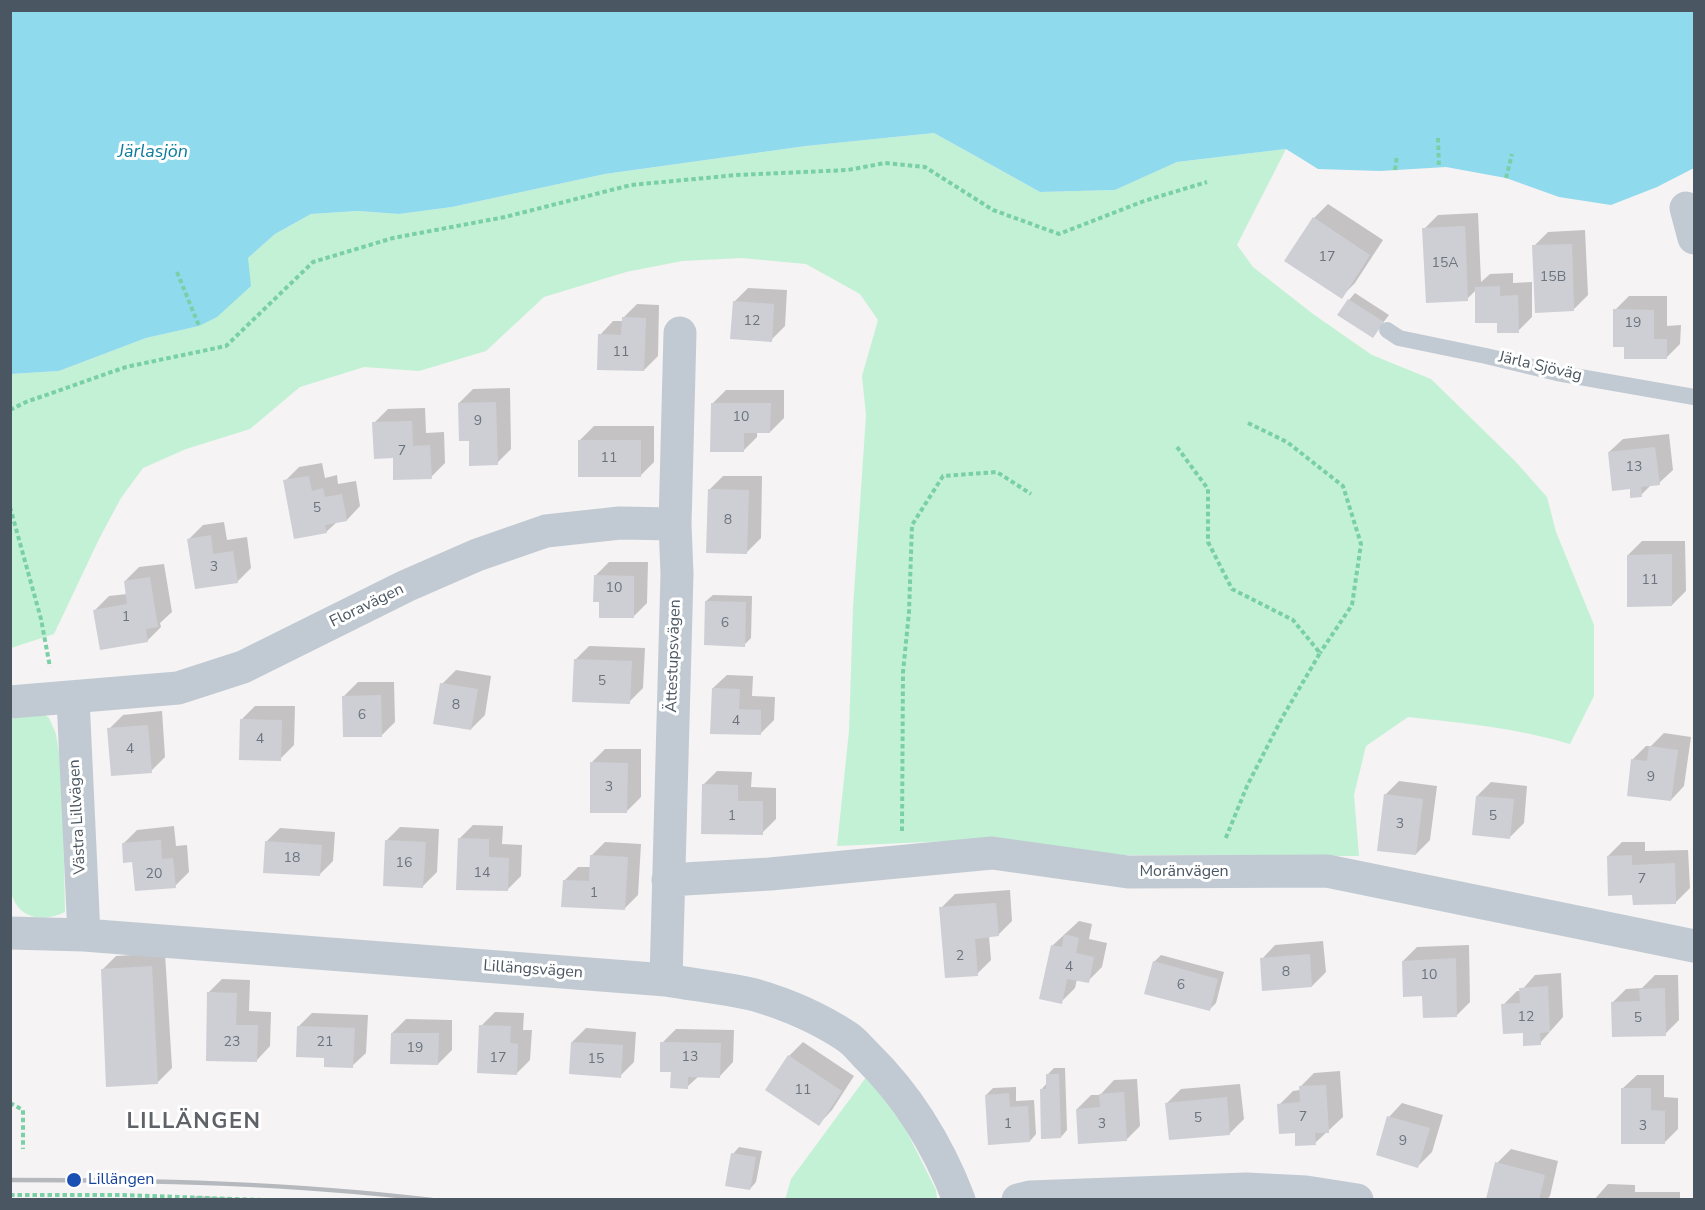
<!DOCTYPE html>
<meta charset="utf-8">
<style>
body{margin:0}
#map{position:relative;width:1705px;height:1210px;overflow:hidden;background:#f5f3f3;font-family:"Nunito Sans",sans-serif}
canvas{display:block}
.frame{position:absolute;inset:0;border:12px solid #4a5661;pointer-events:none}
</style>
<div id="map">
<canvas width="1705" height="1210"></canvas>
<div class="frame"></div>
</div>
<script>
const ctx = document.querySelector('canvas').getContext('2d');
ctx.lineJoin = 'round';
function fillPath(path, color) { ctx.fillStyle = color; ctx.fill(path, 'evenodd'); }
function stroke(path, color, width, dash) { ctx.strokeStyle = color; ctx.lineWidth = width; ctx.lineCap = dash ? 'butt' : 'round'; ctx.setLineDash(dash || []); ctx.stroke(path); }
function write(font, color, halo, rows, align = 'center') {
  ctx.font = font + ' "Nunito Sans",sans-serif'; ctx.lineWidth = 6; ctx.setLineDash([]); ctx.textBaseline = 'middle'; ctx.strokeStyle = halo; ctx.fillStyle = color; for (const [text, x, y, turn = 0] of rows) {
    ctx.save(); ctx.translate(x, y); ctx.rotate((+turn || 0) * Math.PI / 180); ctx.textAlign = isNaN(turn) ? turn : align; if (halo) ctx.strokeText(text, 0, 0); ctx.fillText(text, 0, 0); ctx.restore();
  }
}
fillPath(new Path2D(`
 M934,133L1040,192L1115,190L1177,162L1286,149L1237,245L1253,267L1313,314L1372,355L1431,379L1515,461L1547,497L1556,532L1594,625V696L1570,744C1517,728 1463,723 1408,717L1366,746L1354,795L1359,856L1116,855L993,839L837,846L849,731L853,608L866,415L862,376L878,320L860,294L806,264L742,258L682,261L626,272L544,297L486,351L419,371L364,367L300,387L250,429L186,449L143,468L121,498L100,537L54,634L11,648V374L59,371L146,338L199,326L248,258L275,234L311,214L358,211L399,214L452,207L605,174L806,146Z
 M37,709L49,718L56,734L62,771L65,912C42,923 18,919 11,892L10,721L22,712Z
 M867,1076L905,1128L936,1190L937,1199L785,1200L791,1179Z`), '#c3f1d5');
fillPath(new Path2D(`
 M11,10L1694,11V168L1657,187L1611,205L1559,197L1506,178L1446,167L1380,171L1318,169L1286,149L1177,162L1115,190L1040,192L934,133L806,146L605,174L452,207L399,214L358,211L311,214L275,234L248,258L251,286L217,317L199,326L146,338L59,371L11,374Z`), '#90daee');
fillPath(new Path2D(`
 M1328,204L1383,240L1355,283L1341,297L1314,218Z
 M1478,213L1481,282L1490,274L1513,273V283L1532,282V317L1518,331L1498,321L1476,290L1467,299L1424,229L1438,215Z
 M1585,230L1588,295L1574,309L1534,246L1548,232Z
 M748,288L787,290L785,326L771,340L734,302Z
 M1355,293L1389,315L1373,336L1349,300Z
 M1629,296H1667V326L1681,325L1680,344L1666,358L1626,346L1615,310Z
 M637,304L659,305L658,356L644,370L600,335L613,321H623V318Z
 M510,388L511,449L497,463L470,440L459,403L473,389Z
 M726,390H784V418L770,432L757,431V437L743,451L712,404Z
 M425,408L426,433L444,432L445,463L431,477L394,457L374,423L388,409Z
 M594,426H654V462L640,476L580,440Z
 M1669,434L1673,470L1659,483L1652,484L1641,495L1631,488L1609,452L1623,439Z
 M322,463L325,478L337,475L338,484L356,481L360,506L347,520L337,522L326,532L285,481L299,467Z
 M723,476H762L761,538L747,552L710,489Z
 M224,522L227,540L247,537L251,568L237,582L189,539L203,525Z
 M1642,541H1685L1686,591L1672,605L1628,555Z
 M609,562H648L647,603L633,617L601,601L595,576Z
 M164,564L172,612L160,623L161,627L147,641L95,610L109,596L127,594L125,581L139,567Z
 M713,595L752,596L751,638L744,645L706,601Z
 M589,646L645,648L643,688L629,702L575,660Z
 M456,670L491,676L485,715L471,729L442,684Z
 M727,675L753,676L752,696L775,697L774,720L760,734L713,688Z
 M358,682H394L395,722L381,736L344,696Z
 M255,706H295L294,745L280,759L241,720Z
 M162,711L165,757L151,771L109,729L123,715Z
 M1664,733L1691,737L1684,786L1671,800L1632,760L1646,746H1651Z
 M605,749H641V797L627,811L591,763Z
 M717,771L752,772L751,787L776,788V819L762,833L703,785Z
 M1399,781L1437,786L1430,840L1416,854L1385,795Z
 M1491,782L1527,786L1524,823L1510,837L1477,796Z
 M473,825L503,826L502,844L522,845L521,876L507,890L459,839Z
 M174,826L176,846L187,845L189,872L175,886L134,861L123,844L137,830Z
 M400,827L439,829L437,872L423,886L386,841Z
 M280,828L335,832L333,861L319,875L266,842Z
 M605,842L641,844L638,895L624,909L564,881L578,867H591V856Z
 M1622,842H1645V851L1688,850L1690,888L1676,902L1634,893L1608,856Z
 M1010,890L1012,921L998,935L989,936L991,960L977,974L941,908L955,894Z
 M1079,921L1092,924L1089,939L1107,943L1102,967L1088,981L1077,979L1075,988L1061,1002L1053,945Z
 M1323,941L1326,972L1312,986L1262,959L1275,945Z
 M1469,945L1470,1002L1456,1016L1424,995L1403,961L1417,947Z
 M165,953L172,1068L158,1082L102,970L116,956Z
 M1161,955L1224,972L1216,1003L1209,1010L1154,962Z
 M1561,973L1563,1017L1540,1043L1524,1031L1503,1005L1517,991H1521L1535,975Z
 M1655,975H1678L1679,1020L1665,1034L1612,1003L1626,989L1642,988Z
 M222,979L250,980L249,1011L271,1012L270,1046L257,1060L208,993Z
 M495,1012L524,1013L523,1030H532L530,1060L516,1074L481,1026Z
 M312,1013L368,1015L366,1053L352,1066L326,1057L298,1027Z
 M406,1019L452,1020V1050L438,1064L392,1033Z
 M586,1028L636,1032L634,1062L620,1076L572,1042Z
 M676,1029L734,1030L733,1062L720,1076H699L687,1087L672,1071L662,1043Z
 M803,1042L854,1076L832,1110L819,1124L789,1056Z
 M1054,1068H1065L1067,1130L1061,1137L1041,1090L1047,1083V1075Z
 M1340,1071L1343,1117L1315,1143L1296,1132L1279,1105L1293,1091L1300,1090V1087L1314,1073Z
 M1637,1075H1664V1097L1678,1098V1129L1664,1143L1623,1088Z
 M1137,1079L1140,1126L1126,1140L1077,1109L1091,1095H1100L1114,1080Z
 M1240,1084L1244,1119L1230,1133L1167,1103L1181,1089Z
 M1016,1087V1101L1034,1100L1036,1134L1030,1141L986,1095L993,1088Z
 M1402,1103L1443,1115L1432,1152L1418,1166L1389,1117Z
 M739,1147L762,1151L756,1182L750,1189L733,1154Z
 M1511,1149L1558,1161L1550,1196L1546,1200L1488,1198L1497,1163Z
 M1608,1184L1635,1185V1192H1680V1200H1594Z
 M196,1196L236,1198L193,1200Z`), '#0003');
fillPath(new Path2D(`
 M1313,217L1370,255L1342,299L1284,261Z
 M1465,226L1468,301L1426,303L1422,228Z
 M1572,244L1574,311L1535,313L1532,245Z
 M1500,286V296L1518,295L1519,333H1497V323H1475V287Z
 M1348,299L1384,322L1373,338L1337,315Z
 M733,301L774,304L772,342L730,339Z
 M1613,309L1654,310V339H1667V359H1624V347H1613Z
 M622,317L646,318L644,371L597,370L598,334L621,335Z
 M496,402L498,465L469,466V441H459L458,403Z
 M711,403H771L770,433H744V452H710Z
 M412,421L413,446L430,445L432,479L393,480V458L374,459L372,422Z
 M578,440H641V477H578Z
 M1655,447L1660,485L1641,487L1642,497L1630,498V489L1612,491L1608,452Z
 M309,476L312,491L323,488L325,497L342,494L347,521L325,525L327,533L294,539L283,480Z
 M708,489L749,490L747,554L706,553Z
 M211,535L213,554L233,551L238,583L195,589L187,539Z
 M1672,554V606L1627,607V555Z
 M594,575L634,576V618H599V602H593Z
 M150,577L158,627L146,629L148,642L100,650L93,610L127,604L124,581Z
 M705,601L746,602L745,647L704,645Z
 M574,659L632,661L630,704L572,702Z
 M440,683L478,689L471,730L433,724Z
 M712,688L740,689L739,709L761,710V735L710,734Z
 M381,695L382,737H343L342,696Z
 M240,719L282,720L281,761L239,760Z
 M148,725L152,773L111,776L107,728Z
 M1649,746L1678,750L1671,801L1627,796L1631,759L1647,761Z
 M590,762L628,763L627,813H590Z
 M702,784L738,785V801H763V835L701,834Z
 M1384,794L1423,799L1416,855L1377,851Z
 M1476,796L1514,799L1510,839L1472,835Z
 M458,838L489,839V857L509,858L508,891L456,890Z
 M161,840L162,859L173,858L176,888L135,891L132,862L123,863L122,843Z
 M385,840L426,842L423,888L383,886Z
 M265,841L322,845L320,876L263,873Z
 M590,855L628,857L625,910L561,907L563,880L589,881Z
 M1632,855V865L1675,863L1676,904L1633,905L1632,895L1608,896L1607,856Z
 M996,903L999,936L975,939L978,976L945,978L939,907Z
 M1064,934L1079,938L1076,953L1094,957L1089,983L1067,979L1062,1004L1039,999L1051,945L1062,947Z
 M1310,954L1312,987L1262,991L1260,958Z
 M1456,958L1457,1017L1423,1018L1422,996L1403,997L1402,961Z
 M1153,961L1218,979L1210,1011L1144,994Z
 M152,966L158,1084L106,1087L101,969Z
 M1548,986L1550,1032L1540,1033L1541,1045L1523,1046V1033L1503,1034L1501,1004L1520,1003L1519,988Z
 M1665,988L1666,1036L1612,1037L1611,1002L1640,1001L1639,989Z
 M207,992L237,993L236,1025H258L257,1062L206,1061Z
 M479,1025L511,1026L510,1043L518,1044L517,1075L477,1073Z
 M297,1026L355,1028L353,1068L324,1067V1058L296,1057Z
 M391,1033H439L438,1065L390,1064Z
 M571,1042L623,1045L621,1078L569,1074Z
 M660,1042L721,1043L720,1078L688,1077V1089L670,1088L671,1072H660Z
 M788,1055L842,1091L819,1126L765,1090Z
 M1046,1074H1059L1061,1138L1041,1139L1040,1089H1046Z
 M1326,1085L1329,1133H1315L1316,1145L1295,1146V1133L1279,1134L1277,1104L1300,1102L1299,1086Z
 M1621,1088H1651V1110L1665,1111V1144H1621Z
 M1124,1092L1127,1141L1078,1144L1076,1109L1100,1107L1099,1094Z
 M1009,1093L1010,1107L1028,1106L1030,1142L988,1145L985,1095Z
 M1227,1097L1230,1135L1169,1140L1165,1103Z
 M1387,1116L1430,1128L1418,1168L1376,1155Z
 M731,1153L756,1157L750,1190L725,1186Z
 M1495,1162L1545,1175L1539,1200L1486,1199Z`), '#cdcfd5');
stroke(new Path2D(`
 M1438,138L1439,168
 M1395,170L1397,155
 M1506,178L1512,154
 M177,272L199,326
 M10,410L26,402L126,367L226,346L313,262L393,238L505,217L631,185L737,175L848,170L885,163L925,167L993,210L1059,234L1144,201L1207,182
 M1248,423L1287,442L1343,486L1361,544L1352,605L1320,653
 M1177,447L1208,489V542L1232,589L1293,620L1320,653L1282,718L1247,786L1225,840
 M10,507L41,619L50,667
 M902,831L903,672L909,612L912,525L943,476L997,472L1031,494
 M10,1103L23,1110V1149
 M10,1195H123L262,1200`), '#7ad0a6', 4, [4.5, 3]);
stroke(new Path2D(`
 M1387,330L1399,338L1486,356L1557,373L1694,397`), '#c1cad2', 16);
stroke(new Path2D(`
 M1686,208L1694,238
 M73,698L84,935
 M10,702L178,688L243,667L406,586L477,555L546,531L620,523L675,524
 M668,880L770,874L992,853L1128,872L1327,871L1694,946
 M10,933L84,935L666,980C695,985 726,988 755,995C786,1004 820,1019 846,1036C854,1041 860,1049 866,1055C908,1096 938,1145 959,1200
 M666,980L677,574L675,524L680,333
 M1018,1200L1030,1197L1246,1189L1306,1192L1357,1200`), '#c1cad2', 33);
stroke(new Path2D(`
 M10,1180C151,1180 292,1183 432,1200`), '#b5b8bd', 4.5);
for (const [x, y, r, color] of [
 [74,1180,8,"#1a4fb4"]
]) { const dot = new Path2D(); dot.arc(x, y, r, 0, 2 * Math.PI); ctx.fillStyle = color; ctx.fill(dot); stroke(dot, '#fff', 2); }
write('14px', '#6b747e', null, [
 ["17",1327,258],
 ["15A",1445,264],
 ["15B",1553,278],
 ["12",752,322],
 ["19",1633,324],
 ["11",621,353],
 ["10",741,418],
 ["9",478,422],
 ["7",402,452],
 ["11",609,459],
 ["13",1634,468],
 ["5",317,509],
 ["8",728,521],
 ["3",214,568],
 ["11",1650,581],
 ["10",614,589],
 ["1",126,618],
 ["6",725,624],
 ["5",602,682],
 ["8",456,706],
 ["6",362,716],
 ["4",736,722],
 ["4",260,740],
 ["4",130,750],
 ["9",1651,778],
 ["3",609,788],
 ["1",732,817],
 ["5",1493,817],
 ["3",1400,825],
 ["18",292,859],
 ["16",404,864],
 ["14",482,874],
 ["20",154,875],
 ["7",1642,880],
 ["1",594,894],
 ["2",960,957],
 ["4",1069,968],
 ["8",1286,973],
 ["10",1429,976],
 ["6",1181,986],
 ["12",1526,1018],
 ["5",1638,1019],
 ["23",232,1043],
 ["21",325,1043],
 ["19",415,1049],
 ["13",690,1058],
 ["17",498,1059],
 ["15",596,1060],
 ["11",803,1091],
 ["7",1303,1118],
 ["5",1198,1119],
 ["1",1008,1125],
 ["3",1102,1125],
 ["3",1643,1127],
 ["9",1403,1142]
]);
write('16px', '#4a5661', '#fff', [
 ["Järla Sjöväg",1540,367,13],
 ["Floravägen",367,606,-26],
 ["Ättestupsvägen",674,656,-88],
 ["Västra Lillvägen",78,817,-93],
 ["Moränvägen",1184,872],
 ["Lillängsvägen",533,970,4]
]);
write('16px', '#164399', '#fff', [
 ["Lillängen",88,1180]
], 'left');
write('italic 18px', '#0c7c9b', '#fff', [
 ["Järlasjön",153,153]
]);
ctx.letterSpacing = '1.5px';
write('bold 22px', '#5f6368', '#fff', [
 ["LILLÄNGEN",194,1123]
]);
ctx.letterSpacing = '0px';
</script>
